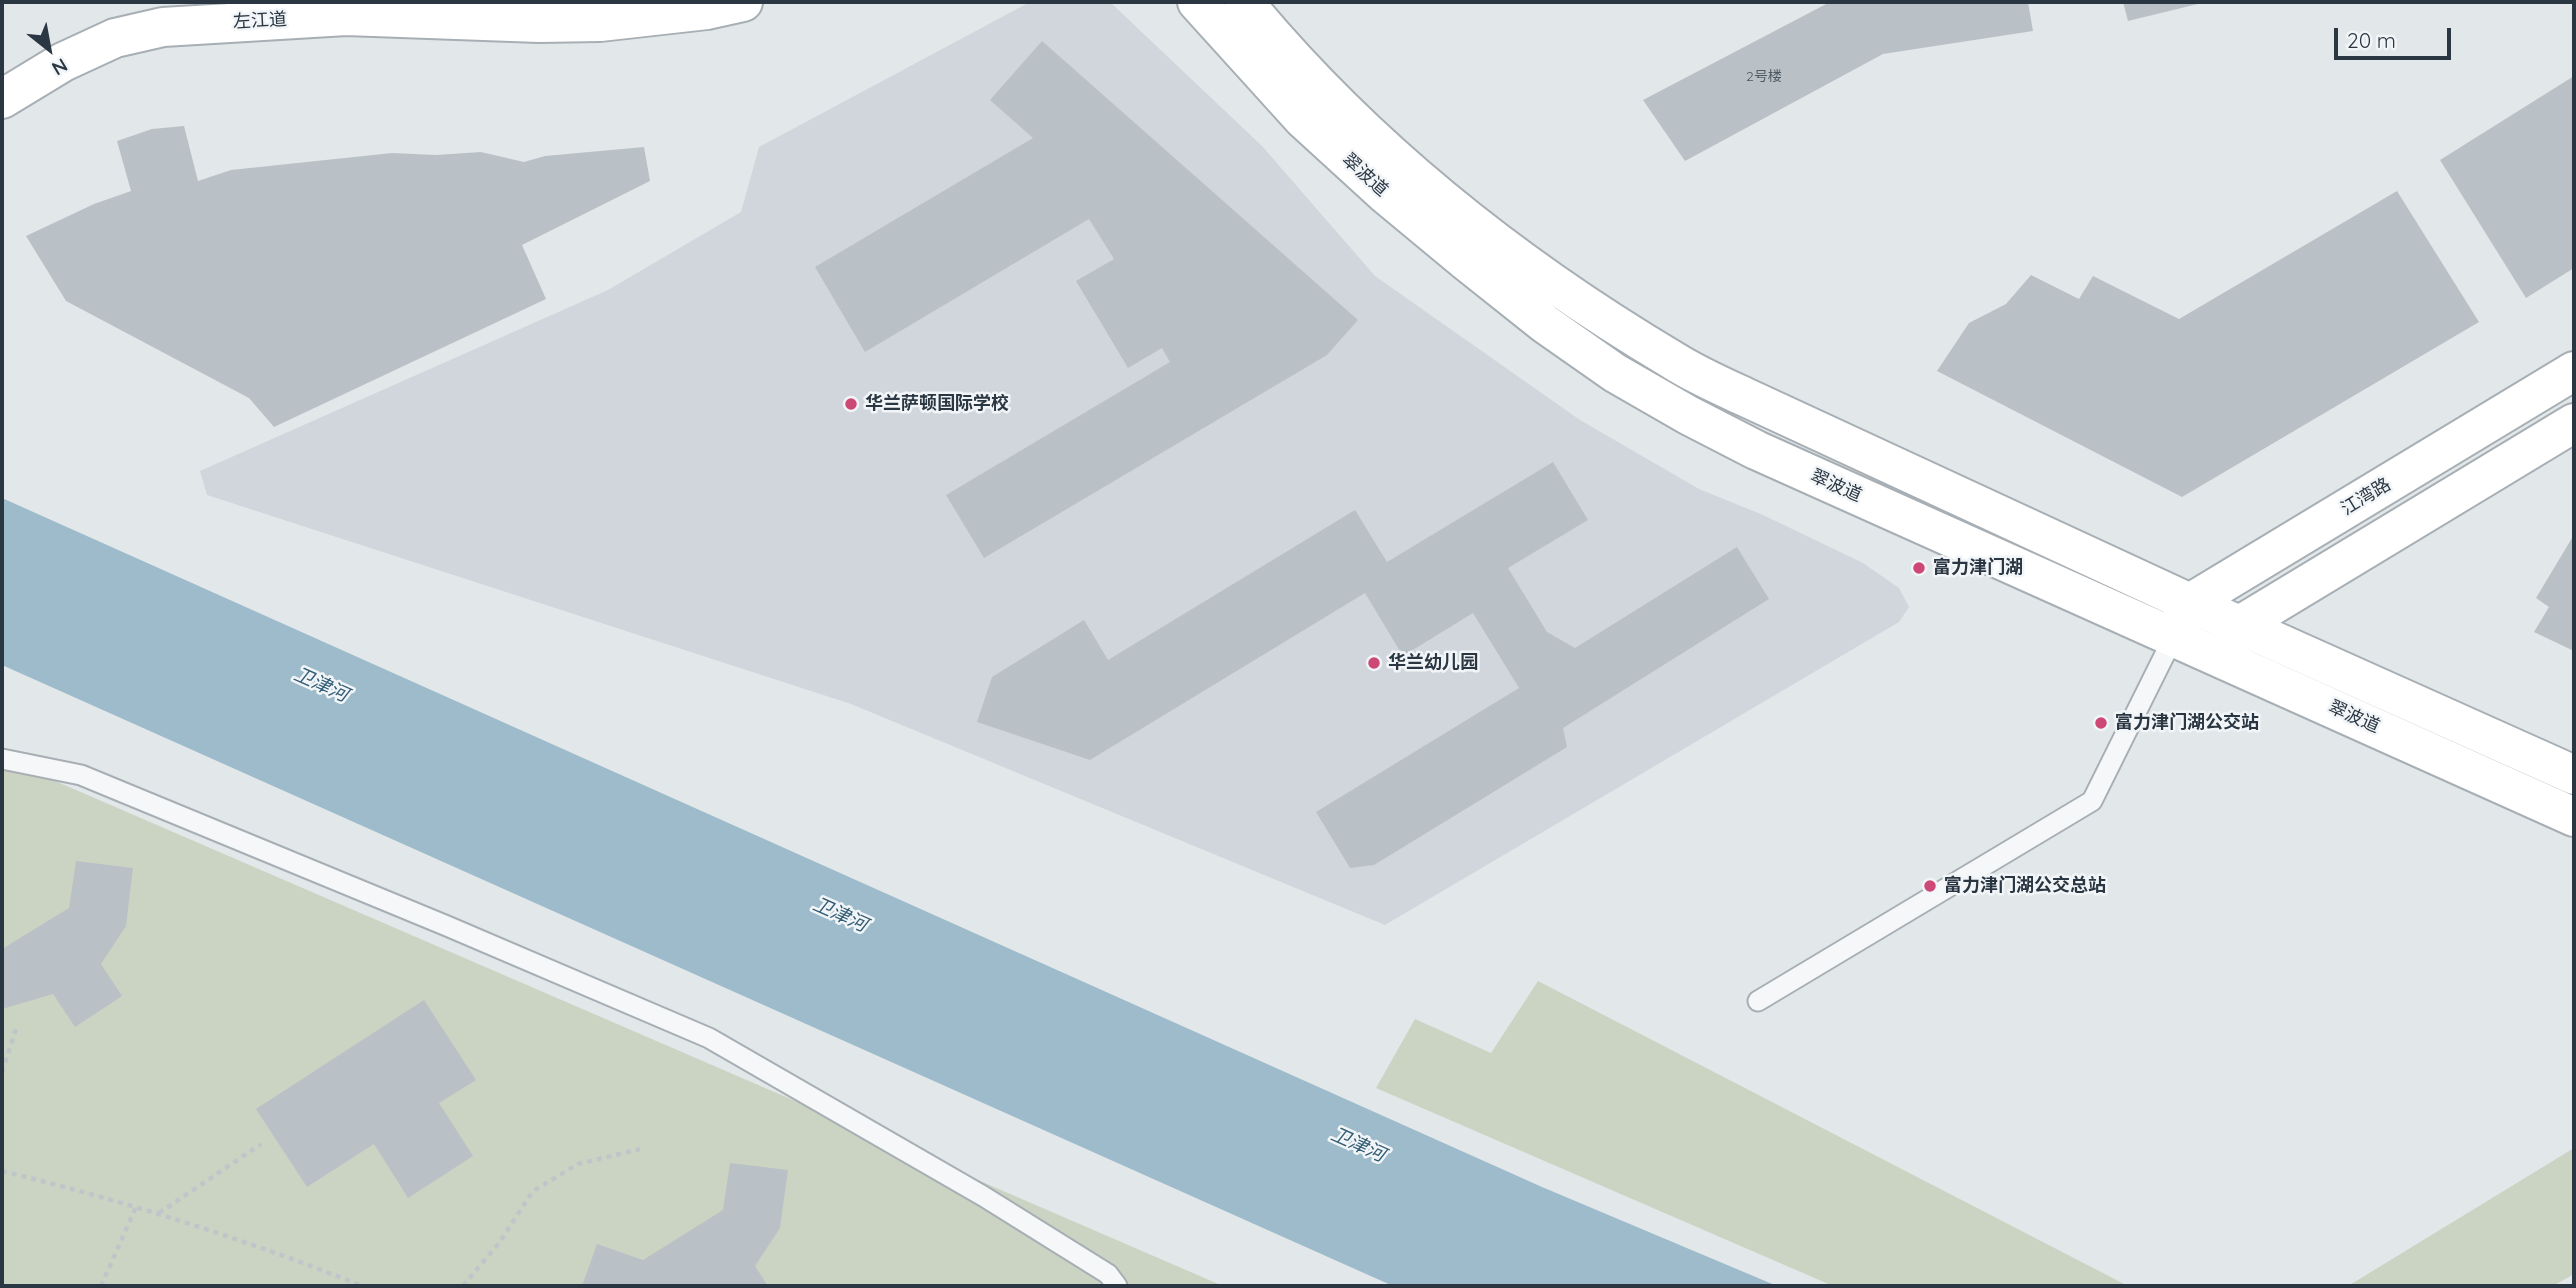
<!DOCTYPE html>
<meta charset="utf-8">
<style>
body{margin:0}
#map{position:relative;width:2576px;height:1288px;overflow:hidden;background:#e2e7ea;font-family:Quicksand,sans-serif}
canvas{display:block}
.frame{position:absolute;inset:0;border:4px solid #2a3742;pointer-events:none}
.north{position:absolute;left:14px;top:14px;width:70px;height:70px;-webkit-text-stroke:5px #f2f5f8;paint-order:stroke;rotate:149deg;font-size:19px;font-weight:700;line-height:28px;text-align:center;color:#2a3742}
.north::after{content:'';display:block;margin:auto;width:24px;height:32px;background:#2a3742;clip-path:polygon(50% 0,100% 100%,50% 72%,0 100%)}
.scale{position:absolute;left:2334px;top:28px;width:117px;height:32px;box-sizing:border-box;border:4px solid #2a3742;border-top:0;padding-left:9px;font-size:21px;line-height:24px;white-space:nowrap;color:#2a3742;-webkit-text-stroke:5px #f2f5f8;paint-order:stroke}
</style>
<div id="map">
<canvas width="2576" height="1288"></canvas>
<div class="frame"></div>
<div class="north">N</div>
<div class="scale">20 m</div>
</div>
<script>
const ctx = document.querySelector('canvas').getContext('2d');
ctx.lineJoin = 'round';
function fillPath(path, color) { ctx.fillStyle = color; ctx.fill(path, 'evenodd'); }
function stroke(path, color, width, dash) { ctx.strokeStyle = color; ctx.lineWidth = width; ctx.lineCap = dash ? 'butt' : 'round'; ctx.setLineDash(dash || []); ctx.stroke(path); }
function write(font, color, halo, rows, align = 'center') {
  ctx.font = font + ' Quicksand,"Noto Sans SC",sans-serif'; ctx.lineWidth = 5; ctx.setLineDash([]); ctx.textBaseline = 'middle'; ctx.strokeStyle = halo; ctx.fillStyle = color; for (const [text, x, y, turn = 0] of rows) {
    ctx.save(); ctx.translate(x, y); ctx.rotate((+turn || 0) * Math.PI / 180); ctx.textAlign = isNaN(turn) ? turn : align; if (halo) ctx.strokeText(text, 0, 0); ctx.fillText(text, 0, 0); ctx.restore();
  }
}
fillPath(new Path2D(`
 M1030,2H1110L1262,146L1375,276L1580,420L1699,489L1763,515L1863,563L1899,588L1909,607L1899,622L1385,925L851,704L207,495L200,471L608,290L741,212L759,147Z`), '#d0d6dc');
fillPath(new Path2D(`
 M2,758L1223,1286H2Z
 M1538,981L2128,1286H1833L1376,1088L1415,1019L1491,1053Z
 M2574,1148V1274L2553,1286H2348Z`), '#cbd4c3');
fillPath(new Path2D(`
 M2,498L1542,1187L1777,1286H1393L2,665Z`), '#9dbbca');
fillPath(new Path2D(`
 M1830,2H2028L2033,31L1883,54L1685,161L1643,100Z
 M2123,2H2202V3L2128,21Z
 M1042,41L1358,320L1327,355L984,558L946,495L1170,362L1162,348L1128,368L1076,281L1114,259L1089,219L865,352L815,267L1033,138L990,100Z
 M2574,76V268L2526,298L2440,160Z
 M184,126L198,181L231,170L392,153L436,155L481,152L524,162L545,156L644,147L650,181L522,245L546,299L274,427L249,398L66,301L26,236L94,204L131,191L117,141L152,129Z
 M2397,191L2479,322L2182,497L1937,371L1969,323L2006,304L2031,275L2079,299L2093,276L2179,319Z
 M1553,462L1588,520L1508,568L1547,632L1575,648L1737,547L1769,599L1563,728L1567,747L1374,865L1350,868L1316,812L1519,688L1473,613L1403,656L1365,593L1090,760L977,722L992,677L1084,620L1108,660L1355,510L1387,562Z
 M2572,538L2574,539V651L2534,632L2549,607L2536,598Z
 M76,861L133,868L126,926L101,964L122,996L75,1027L53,994L2,1009V949L69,908Z
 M424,1000L476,1080L439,1103L473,1156L408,1198L374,1144L307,1187L256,1109Z
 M730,1163L788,1170L780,1228L755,1266L768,1286H582L597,1244L643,1260L723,1210Z`), '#b9c1c7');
const lane = new Path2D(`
 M2,759L81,775L447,926L709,1038L983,1196L1108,1274L1117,1286
 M1758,1001L2092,801L2173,638`);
const secondary = new Path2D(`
 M1197,2L1303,119L1384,193L1466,261L1545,324L1615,373L1688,415L1756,450L2574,817
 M1244,2C1363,146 1514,266 1674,361C1696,375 1721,386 1745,397L2190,603L2574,775
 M2,99L63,62L115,38L163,27L346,16L539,23L600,22L707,10L743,2
 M2181,620L2190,603L2574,371
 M2232,641L2240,625L2574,423`);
stroke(lane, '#a7afb4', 23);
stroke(secondary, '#a7afb4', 42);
stroke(new Path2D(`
 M2,1072L17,1026
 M2,1171C125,1201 245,1239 362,1286
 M159,1213L261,1144
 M101,1286L136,1207
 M463,1286L499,1243L533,1191L578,1164L640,1149`), '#c0c5c9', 4.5, [5, 5]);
stroke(lane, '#f5f7f8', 19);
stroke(secondary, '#fff', 38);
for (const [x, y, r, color] of [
 [851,404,7,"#ce4875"],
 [1919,568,7,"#ce4875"],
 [1374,663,7,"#ce4875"],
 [2101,723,7,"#ce4875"],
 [1930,886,7,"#ce4875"]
]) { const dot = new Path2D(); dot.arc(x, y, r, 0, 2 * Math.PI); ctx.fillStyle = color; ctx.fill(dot); stroke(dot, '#f2f5f8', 2.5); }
write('14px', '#4e5a63', null, [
 ["2号楼",1764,77]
]);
write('18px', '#2a3742', '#f2f5f8', [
 ["左江道",260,21,-3],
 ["翠波道",1365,175,42],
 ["翠波道",1836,486,24],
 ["江湾路",2366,497,-31],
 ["翠波道",2354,717,24]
]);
write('bold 18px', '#2a3742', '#f2f5f8', [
 ["华兰萨顿国际学校",865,404],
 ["富力津门湖",1933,568],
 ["华兰幼儿园",1388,663],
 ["富力津门湖公交站",2115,723],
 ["富力津门湖公交总站",1944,886]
], 'left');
write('italic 19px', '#345e76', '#f2f5f8', [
 ["卫津河",321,685,24],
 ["卫津河",840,915,24],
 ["卫津河",1358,1145,24]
]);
</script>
